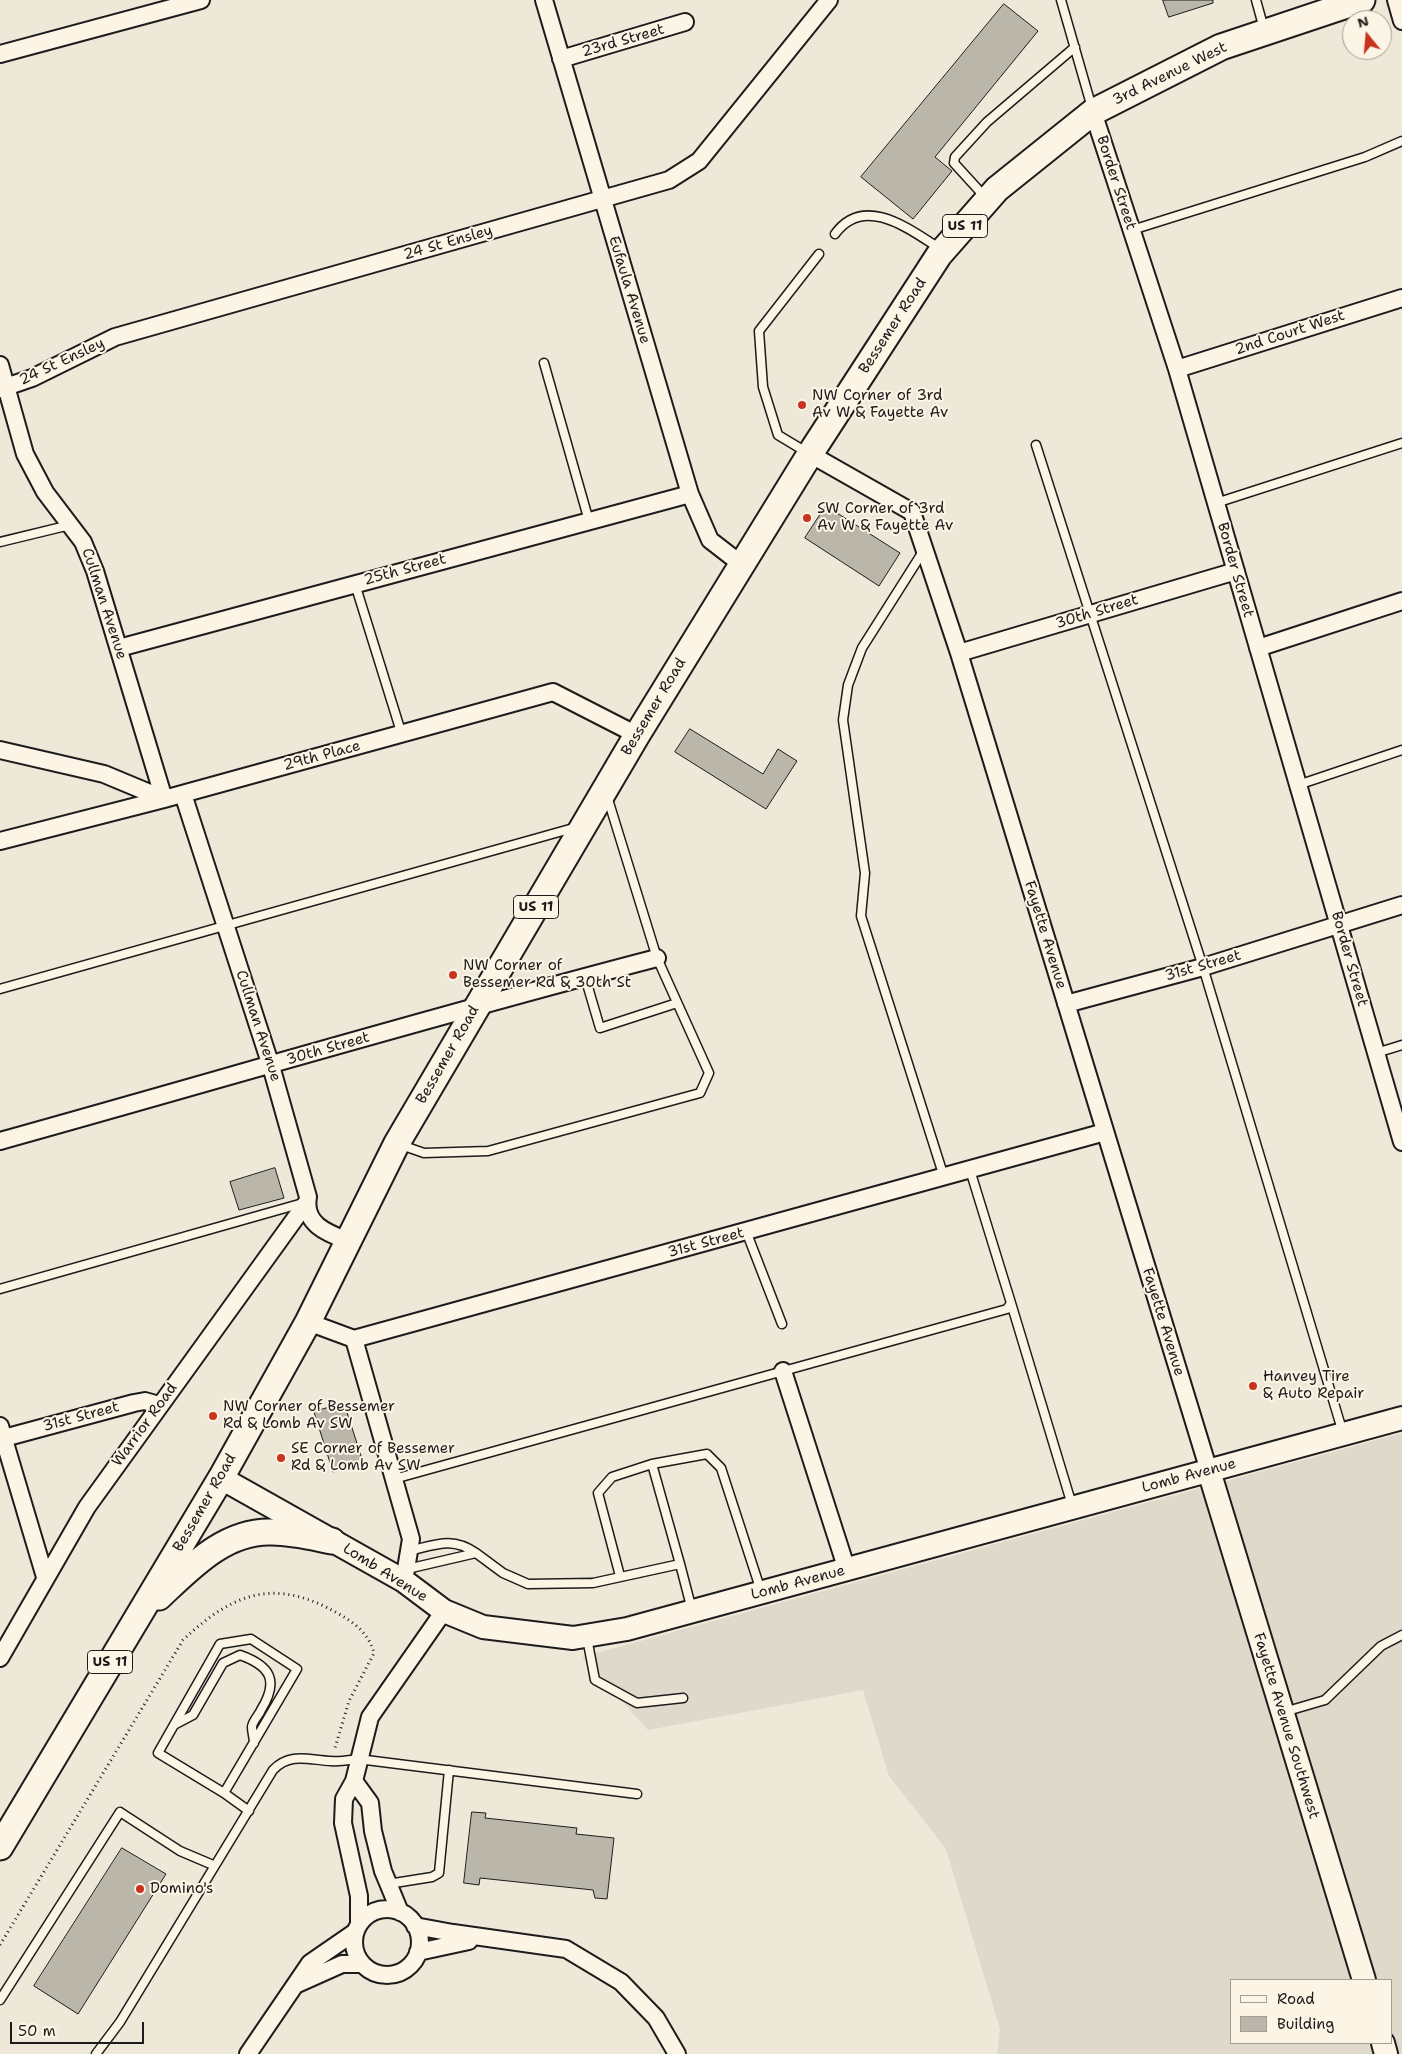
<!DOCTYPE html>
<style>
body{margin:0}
#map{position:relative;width:1402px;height:2054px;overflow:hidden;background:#eee8d9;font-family:"Shantell Sans",sans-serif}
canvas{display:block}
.legend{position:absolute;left:1230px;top:1979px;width:162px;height:65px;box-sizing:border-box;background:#fcf5e5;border:1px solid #a29e95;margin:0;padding:6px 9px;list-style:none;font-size:15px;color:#1c1c1c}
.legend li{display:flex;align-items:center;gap:10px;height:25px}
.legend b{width:25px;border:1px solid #a29e95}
.north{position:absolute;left:1342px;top:10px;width:50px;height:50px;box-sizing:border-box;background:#fcf5e5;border:1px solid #a29e95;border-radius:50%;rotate:343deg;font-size:14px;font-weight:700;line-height:20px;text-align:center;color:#1c1c1c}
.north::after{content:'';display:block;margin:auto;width:18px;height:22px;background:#c8321e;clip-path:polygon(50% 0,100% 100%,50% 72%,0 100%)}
.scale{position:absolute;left:10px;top:2022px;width:134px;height:22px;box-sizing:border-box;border:2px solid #1c1c1c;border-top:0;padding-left:6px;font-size:15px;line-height:18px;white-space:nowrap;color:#1c1c1c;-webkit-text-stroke:4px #fcf5e5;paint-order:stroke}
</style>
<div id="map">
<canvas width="1402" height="2054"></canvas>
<ul class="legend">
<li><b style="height:6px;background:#fcf5e5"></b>Road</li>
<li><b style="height:14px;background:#bab6aa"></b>Building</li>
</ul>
<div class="north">N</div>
<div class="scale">50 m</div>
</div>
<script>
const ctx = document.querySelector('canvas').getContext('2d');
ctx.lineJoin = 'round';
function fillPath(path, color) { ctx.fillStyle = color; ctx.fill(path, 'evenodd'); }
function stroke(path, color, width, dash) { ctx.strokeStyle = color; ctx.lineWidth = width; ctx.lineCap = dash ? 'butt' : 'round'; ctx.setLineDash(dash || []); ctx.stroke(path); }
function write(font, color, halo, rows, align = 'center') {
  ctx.font = font + ' "Shantell Sans",sans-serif'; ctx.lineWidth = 4; ctx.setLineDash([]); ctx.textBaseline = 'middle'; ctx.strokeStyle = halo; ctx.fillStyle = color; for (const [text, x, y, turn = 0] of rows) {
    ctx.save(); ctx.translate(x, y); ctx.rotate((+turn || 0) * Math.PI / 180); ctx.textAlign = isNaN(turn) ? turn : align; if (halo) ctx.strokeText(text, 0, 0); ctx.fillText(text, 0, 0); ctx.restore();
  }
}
fillPath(new Path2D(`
 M1402,1433V2054H997L1000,2029L946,1849L889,1776L863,1690L648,1730L582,1657ZM1231,1980H1391V2043H1231Z`), '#ded9cb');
const building = new Path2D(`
 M1163,0H1213V3L1169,17Z
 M1004,4L1038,31L935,157L952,171L913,219L861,177Z
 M826,506L900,553L879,586L805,538Z
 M690,729L763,774L778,749L797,761L766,809L675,752Z
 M275,1168L284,1198L239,1210L230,1182Z
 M344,1403L363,1462L333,1472L314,1412Z
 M472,1812L486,1813L485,1818L577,1828L576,1834L614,1838L607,1899L595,1898L593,1890L480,1878L479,1885L464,1883Z
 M122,1848L166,1874L78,2014L34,1986Z`);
fillPath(building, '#bab6aa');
stroke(building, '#1c1c1c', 1);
const lane = new Path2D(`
 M1061,0L1092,108
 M1256,0L1264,29
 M985,197L954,163L955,157L987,122L1075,47
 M1132,230L1365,157L1402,141
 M835,234C864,194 909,229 939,248
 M544,363L589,521
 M1036,445L1203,967L1343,1433
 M808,453L778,435L763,387L759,331L819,254
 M1216,503L1402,443
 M0,542L70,525
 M924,550L862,648L848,685L843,720L865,873L861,916L944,1177
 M355,584L402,735
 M1298,785L1402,750
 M585,977L600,1028L677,1003
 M0,989L577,827
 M1376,1053L1402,1045
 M401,1145L424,1153L488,1151L700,1093L709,1073L657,958L607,796
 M746,1231L782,1324
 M0,1289L303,1203
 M1011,1303L1072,1505
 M652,1464L707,1454L721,1468L761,1591
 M394,1479L1007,1309L1011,1303L970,1170
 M476,1553L503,1573L528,1584L593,1583L680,1564L652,1464L612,1477L598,1493L620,1576
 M680,1564L692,1610
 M407,1569L476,1553C452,1536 435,1545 409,1551
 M587,1638L595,1680L637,1703L683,1698
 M1284,1712L1325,1700L1381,1646L1402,1635
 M174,1725L193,1715L223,1663L240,1655C271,1666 279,1681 261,1710C259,1715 252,1722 252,1727C252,1732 254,1738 254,1743
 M224,1793L297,1669L251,1639L220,1644L158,1753L224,1793L249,1811
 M388,1884L432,1877L439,1873L449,1770
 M0,2000L120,1812L180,1851L213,1865
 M96,2054L120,2022L273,1770C290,1752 309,1760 331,1761C340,1762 349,1760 358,1759L637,1794`);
const street = new Path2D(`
 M544,0L690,494L710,540L741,564
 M1396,0L1402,21
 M0,54L201,0
 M561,59L685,22
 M1093,112L1177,369L1402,1142
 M0,365L25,454L45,492L83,542L95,571L164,799
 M1177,369L1402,298
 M0,389L32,378L115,337L669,180L699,161L829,0
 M810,454L912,512L959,653L1209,1471
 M119,648L690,494
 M1258,648L1402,601
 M959,653L1236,571
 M0,750L104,774L164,799
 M183,794L271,1066L308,1197C303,1224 327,1233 348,1241
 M0,841L164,799L553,692L637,735
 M1066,1004L1203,967L1402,905
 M0,1141C219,1080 437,1015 657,958
 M308,1322L354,1339L1105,1132
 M354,1339L411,1539L404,1581
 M783,1371L847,1570
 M0,1426L45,1577
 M4,1438L134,1403L145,1401L159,1405
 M0,1658L87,1507L307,1202
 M354,1781L370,1803L373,1831L383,1871L400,1912
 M354 1942a33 33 0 1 1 66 0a33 33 0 1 1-66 0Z
 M359,1924V1896L343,1823L344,1799L354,1781L370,1717L444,1611
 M415,1926L453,1933L566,1949L621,1982L656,2018L677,2054
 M418,1952L469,1941
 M295,1985L342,1964H362
 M248,2054L310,1963L355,1932`);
const secondary = new Path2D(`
 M1209,1471L1364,1980
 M221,1478L404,1581L444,1611L483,1627L573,1638L627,1629L1402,1418
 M1383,2043L1386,2054`);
const primary = new Path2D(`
 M159,1597C190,1568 225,1530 272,1532C292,1532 312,1537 332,1541
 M0,1847L221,1478L308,1322L397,1143L637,735L810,454L939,255L997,189L1093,112L1221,47L1362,0`);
stroke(lane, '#1c1c1c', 11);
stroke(street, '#1c1c1c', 20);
stroke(secondary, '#1c1c1c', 26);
stroke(primary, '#1c1c1c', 29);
stroke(new Path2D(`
 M0,1945L183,1640C234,1592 275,1577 339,1614C355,1623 369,1634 374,1653L349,1701L335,1748`), '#1c1c1c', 3, [1, 4]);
stroke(lane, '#fcf5e5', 8);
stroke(street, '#fcf5e5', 16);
stroke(secondary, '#fcf5e5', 22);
stroke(primary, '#fcf5e5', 25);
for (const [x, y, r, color] of [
 [802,405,5,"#c8321e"],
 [807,518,5,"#c8321e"],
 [453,975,5,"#c8321e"],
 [1253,1386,5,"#c8321e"],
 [213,1416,5,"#c8321e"],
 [281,1458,5,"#c8321e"],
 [140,1889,5,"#c8321e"]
]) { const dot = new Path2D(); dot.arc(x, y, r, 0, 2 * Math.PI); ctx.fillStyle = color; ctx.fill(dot); stroke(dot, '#fcf5e5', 2); }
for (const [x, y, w] of [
 [965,226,45],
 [536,907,45],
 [110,1662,45]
]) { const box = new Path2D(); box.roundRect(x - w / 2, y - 11.5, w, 23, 4); ctx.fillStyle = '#fcf5e5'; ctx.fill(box); stroke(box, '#1c1c1c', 1); }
write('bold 14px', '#1c1c1c', null, [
 ["US 11",965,226],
 ["US 11",536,907],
 ["US 11",110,1662]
]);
write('15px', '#1c1c1c', '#fcf5e5', [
 ["23rd Street",623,41,-16],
 ["3rd Avenue West",1170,74,-26],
 ["Border Street",1116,183,72],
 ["24 St Ensley",448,243,-16],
 ["Eufaula Avenue",629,290,73],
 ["Bessemer Road",893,326,-57],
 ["2nd Court West",1290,333,-18],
 ["24 St Ensley",62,362,-25],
 ["25th Street",405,570,-15],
 ["Border Street",1235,570,74],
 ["Cullman Avenue",104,604,72],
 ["30th Street",1097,612,-17],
 ["Bessemer Road",654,707,-59],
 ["29th Place",322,756,-15],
 ["Fayette Avenue",1045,935,73],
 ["Border Street",1349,959,74],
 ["31st Street",1203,966,-16],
 ["Cullman Avenue",258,1026,72],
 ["30th Street",328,1049,-16],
 ["Bessemer Road",448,1055,-60],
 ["31st Street",706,1243,-15],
 ["Fayette Avenue",1163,1322,73],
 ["31st Street",81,1417,-15],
 ["Warrior Road",145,1425,-54],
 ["Lomb Avenue",1189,1476,-15],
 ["Bessemer Road",205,1503,-60],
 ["Lomb Avenue",385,1573,32],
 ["Lomb Avenue",798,1583,-15],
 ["Fayette Avenue Southwest",1286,1726,73]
]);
write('15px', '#1c1c1c', '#fcf5e5', [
 ["NW Corner of 3rd",812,396],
 ["Av W & Fayette Av",812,413],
 ["SW Corner of 3rd",817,509],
 ["Av W & Fayette Av",817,526],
 ["NW Corner of",463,966],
 ["Bessemer Rd & 30th St",463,983],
 ["Hanvey Tire",1263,1377],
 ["& Auto Repair",1263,1394],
 ["NW Corner of Bessemer",223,1407],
 ["Rd & Lomb Av SW",223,1424],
 ["SE Corner of Bessemer",291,1449],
 ["Rd & Lomb Av SW",291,1466],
 ["Domino's",150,1889]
], 'left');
</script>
